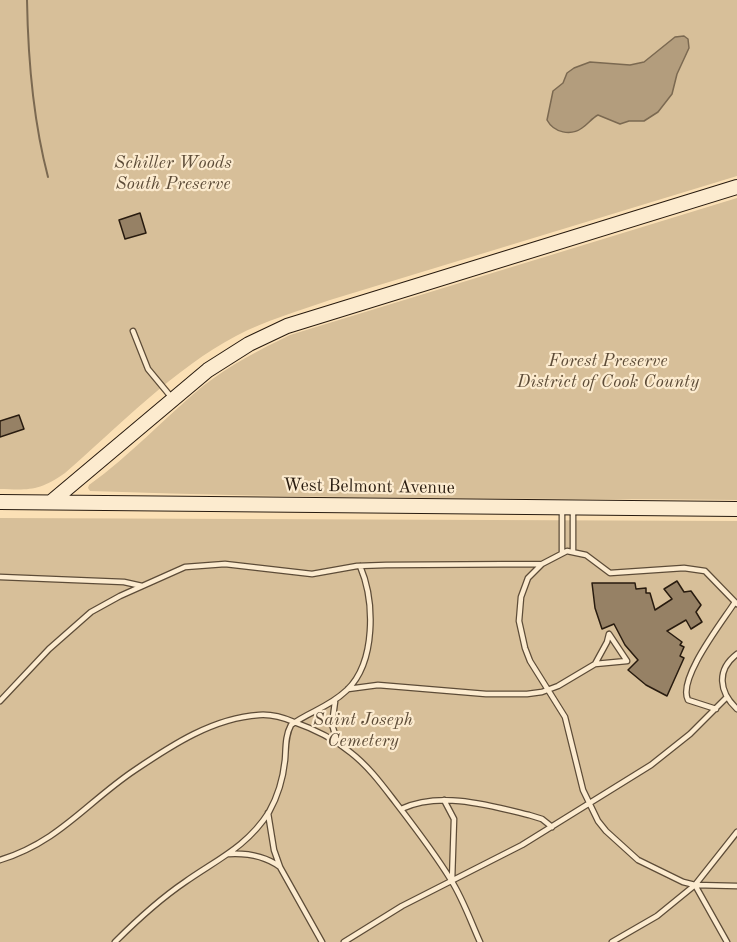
<!DOCTYPE html>
<style>
body{margin:0}
canvas{display:block;background:#fbe0b5}
</style>
<canvas width="737" height="942"></canvas>
<script>
const ctx = document.querySelector('canvas').getContext('2d');
ctx.lineJoin = 'round';
function fillPath(path, color) { ctx.fillStyle = color; ctx.fill(path, 'evenodd'); }
function stroke(path, color, width, dash) { ctx.strokeStyle = color; ctx.lineWidth = width; ctx.lineCap = dash ? 'butt' : 'round'; ctx.setLineDash(dash || []); ctx.stroke(path); }
function write(font, color, halo, rows, align = 'center') {
  ctx.font = font + ' "Old Standard TT",serif'; ctx.lineWidth = 4.5; ctx.setLineDash([]); ctx.textBaseline = 'middle'; ctx.strokeStyle = halo; ctx.fillStyle = color; for (const [text, x, y, turn = 0] of rows) {
    ctx.save(); ctx.translate(x, y); ctx.rotate((+turn || 0) * Math.PI / 180); ctx.textAlign = isNaN(turn) ? turn : align; if (halo) ctx.strokeText(text, 0, 0); ctx.fillText(text, 0, 0); ctx.restore();
  }
}
fillPath(new Path2D(`
 M0,0H737V176L330,300C299,311 266,320 236,336C176,367 117,428 65,473C39,491 30,490 0,489Z
 M737,198V500C521,498 305,499 90,491L88,488L89,485C130,456 164,418 203,386C230,365 259,350 290,335Z
 M0,518L737,521V942H0Z`), '#d7bf99');
const water = new Path2D(`
 M675,37L684,36L688,39L689,48L677,74L672,94L658,112L644,121H629L620,124L598,115C592,118 588,124 582,128C571,136 554,133 547,120L553,91L563,83L567,73L574,68L590,62L630,65L644,62Z`);
fillPath(water, '#b39d7d');
stroke(water, '#7b6951', 1.5);
stroke(new Path2D(`
 M27,0C28,60 33,120 48,177`), '#7b6951', 2);
const building = new Path2D(`
 M140,213L146,233L125,239L119,220Z
 M19,415L24,429L0,437V421Z
 M677,581L684,592L691,591L701,605L696,612L702,622L691,629L686,620L667,631L682,642L680,645L684,647L680,656L684,658L667,696L646,685L628,670L638,660L625,645L614,624L602,629L595,608L592,583H635L636,589L646,588V593H650L655,610L672,599L664,589Z`);
fillPath(building, '#968165');
stroke(building, '#281b0f', 1.5);
const lane = new Path2D(`
 M133,331L148,369L172,398
 M562,509V552
 M573,509V551
 M0,577L124,582L142,586
 M737,604L705,571L684,568L610,573L586,555L567,551L542,564L528,578L521,597L519,621L525,648L530,661L565,717L583,790L598,821L606,831L638,860L683,882L695,885L737,886
 M737,654C716,670 719,692 737,709
 M348,689L378,685L486,694H527L542,692L558,686L595,664L627,661L609,634L607,642L595,664
 M0,701L49,649L91,612L120,596L185,567L225,564L312,574L357,566L386,565L542,564
 M335,702L332,724L337,742
 M716,709L688,700C677,679 723,621 735,602
 M444,800L454,819L452,881
 M401,809C441,791 488,805 529,815L542,819L552,827
 M268,813L274,850L280,867L322,942
 M229,854C248,853 265,856 280,867
 M0,860C59,842 87,802 135,770C172,745 213,718 259,715C271,714 282,717 294,722C314,729 333,738 350,752C367,765 380,782 393,799C413,825 434,852 451,880C463,899 471,922 480,942
 M695,885L727,942
 M115,942C137,920 160,899 185,882C216,860 247,847 269,812C278,796 283,779 285,760C286,748 285,736 291,725C310,711 328,708 347,690C376,662 375,601 360,566
 M344,942L402,906L522,845L651,765L690,734L726,698
 M612,942L657,916L695,885L737,832`);
const secondary = new Path2D(`
 M0,502L737,509
 M51,502L208,370L249,344L287,326L737,187`);
stroke(lane, '#5d4c38', 7);
stroke(secondary, '#281b0f', 16);
stroke(lane, '#fcebcf', 4.5);
stroke(secondary, '#fcebcf', 14);
write('italic 18px', '#5d4c38', '#fcebcf', [
 ["Schiller Woods",173,163],
 ["South Preserve",173,184],
 ["Forest Preserve",608,361],
 ["District of Cook County",608,382],
 ["Saint Joseph",363,720],
 ["Cemetery",363,741]
]);
write('18px', '#281b0f', '#fcebcf', [
 ["West Belmont Avenue",369,487,1]
]);
</script>
